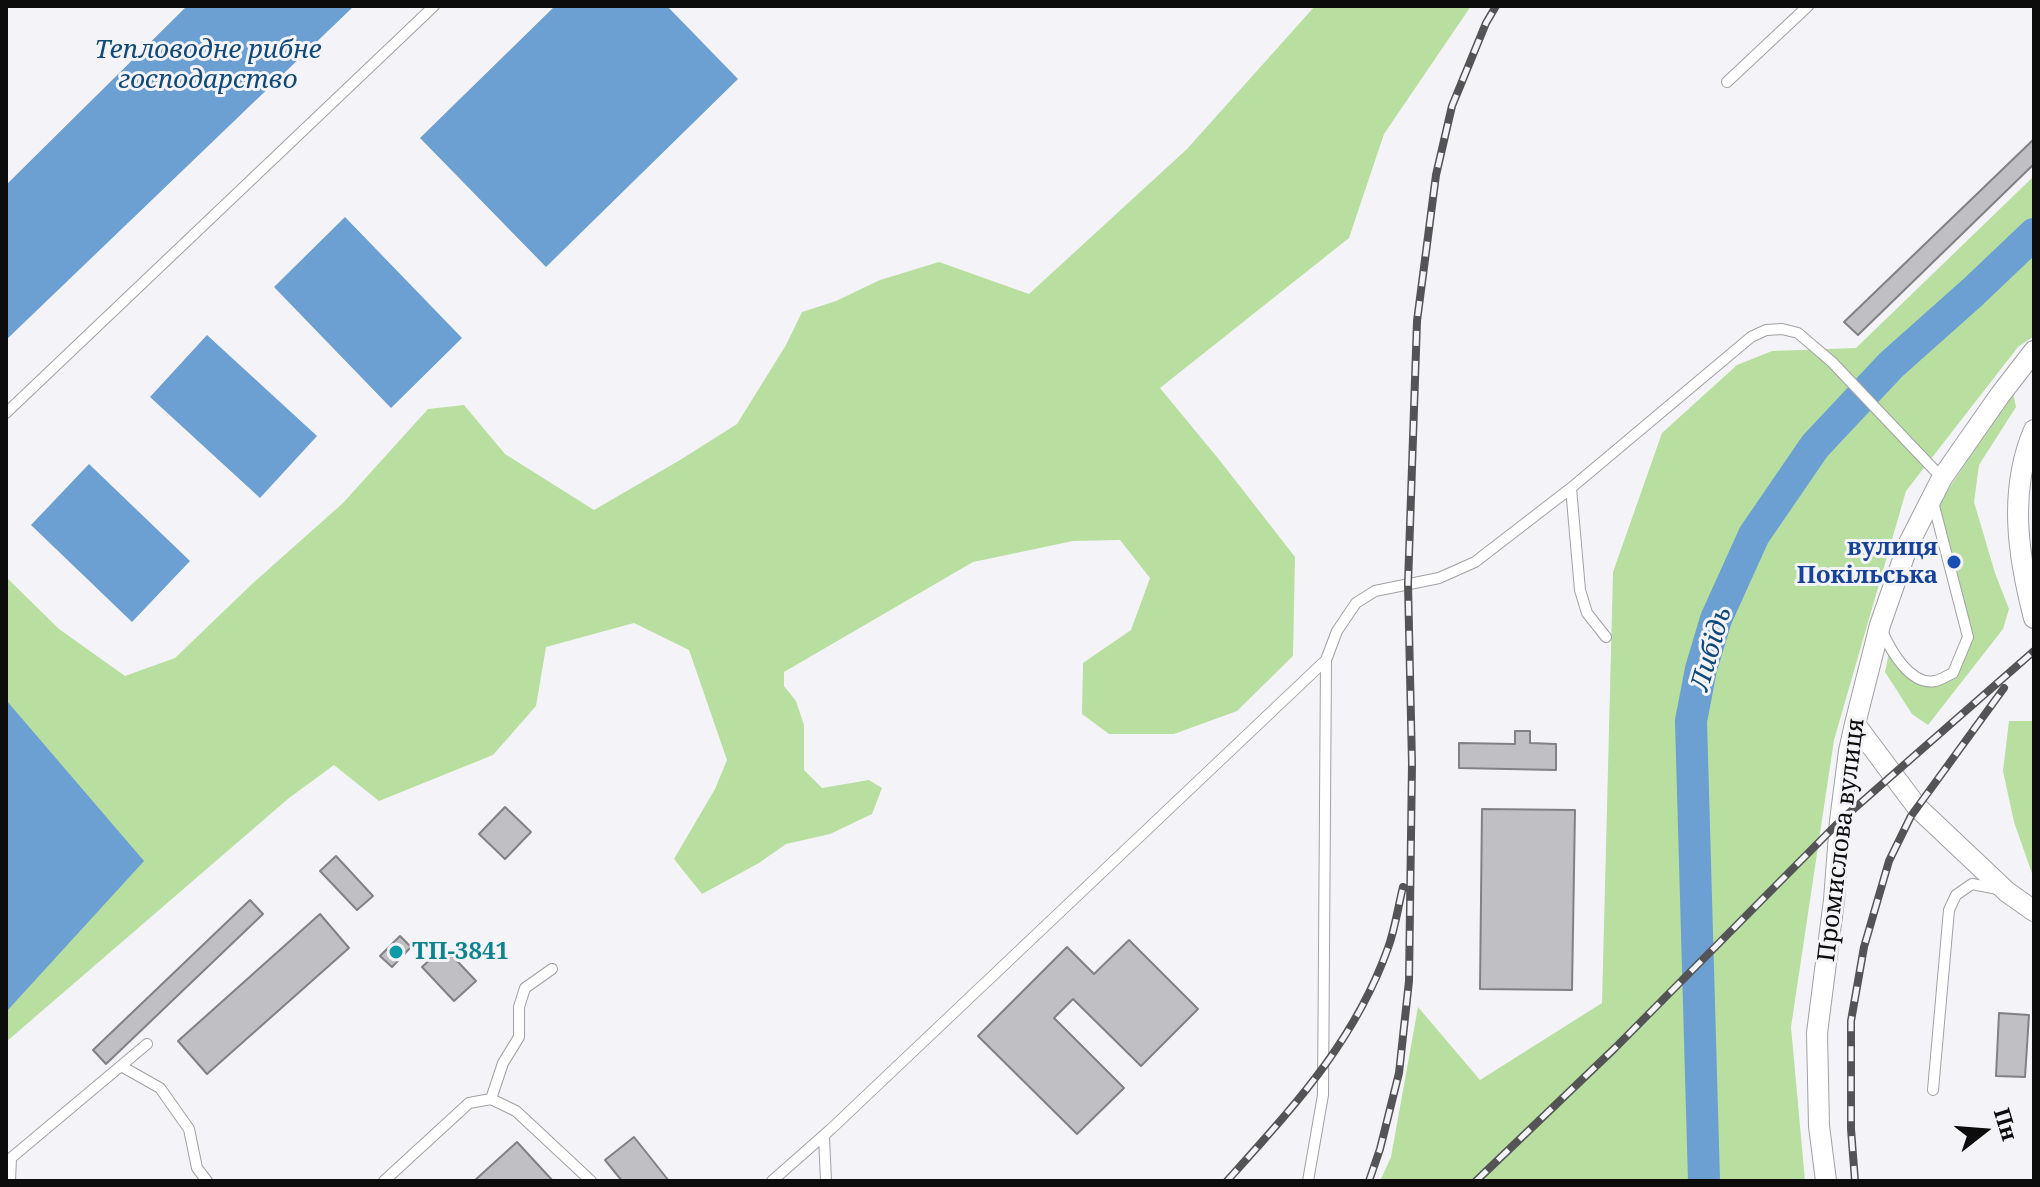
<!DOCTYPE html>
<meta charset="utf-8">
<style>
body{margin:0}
#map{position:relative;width:2040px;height:1187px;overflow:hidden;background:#f4f4f8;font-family:"Noto Serif",serif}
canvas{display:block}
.frame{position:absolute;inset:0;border:8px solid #0c0c0d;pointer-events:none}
.north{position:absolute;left:1944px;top:1091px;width:80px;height:80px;-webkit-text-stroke:6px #f4f4f8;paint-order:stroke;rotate:73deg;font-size:22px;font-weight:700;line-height:32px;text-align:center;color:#0c0c0d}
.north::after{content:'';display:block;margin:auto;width:28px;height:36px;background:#0c0c0d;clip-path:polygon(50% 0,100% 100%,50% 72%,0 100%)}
</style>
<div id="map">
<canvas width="2040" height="1187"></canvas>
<div class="frame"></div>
<div class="north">Пн</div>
</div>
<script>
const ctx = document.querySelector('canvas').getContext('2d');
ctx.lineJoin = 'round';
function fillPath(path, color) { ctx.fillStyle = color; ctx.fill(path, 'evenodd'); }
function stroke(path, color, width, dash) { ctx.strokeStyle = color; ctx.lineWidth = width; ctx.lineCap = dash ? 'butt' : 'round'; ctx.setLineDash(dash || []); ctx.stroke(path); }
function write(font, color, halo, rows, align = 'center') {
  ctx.font = font + ' "Noto Serif",serif'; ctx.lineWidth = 6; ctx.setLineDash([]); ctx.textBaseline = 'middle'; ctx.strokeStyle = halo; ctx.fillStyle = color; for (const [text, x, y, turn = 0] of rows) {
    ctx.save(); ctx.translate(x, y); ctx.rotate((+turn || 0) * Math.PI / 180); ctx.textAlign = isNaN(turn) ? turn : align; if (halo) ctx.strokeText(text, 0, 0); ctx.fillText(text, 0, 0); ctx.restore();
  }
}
fillPath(new Path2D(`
 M1315,6H1471L1384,134L1349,238L1160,388L1221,462L1295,557L1293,656L1237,711L1174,734H1109L1082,714L1083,663L1131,630L1150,578L1120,540L1073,541L973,562L784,672V686L796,701L804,725V770L822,788L869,780L882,788L872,814L830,834L786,844L759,863L702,894L674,859L715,789L727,760L689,650L634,623L546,647L536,706L493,755L379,801L334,765L289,798L6,1042V577L59,629L125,676L175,658L252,584L343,503L428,409L464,405L505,454L594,510L680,460L737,424L786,345L802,312L836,301L880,280L939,262L1029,294L1187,149Z
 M2034,176V336L2018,347L1906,491L1834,740L1791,1027L1805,1181H1380L1391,1157L1418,1007L1480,1080L1602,1003L1613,572L1662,433L1737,365L1772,351L1856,348Z
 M2013,392L2016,407L1979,465L1974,502L1995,573L2009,609L2003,629L1928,725L1912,714L1885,672L1890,648L1910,674L1935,682L1953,673L1968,637L1936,515L1942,499Z
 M2009,721H2033L2034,723V879L2014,822L2003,771Z`), '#b8dea0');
fillPath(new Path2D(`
 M187,6H354L6,340V185Z
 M555,6H667L738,79L546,267L420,138Z
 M345,217L462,338L391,408L274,287Z
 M207,335L317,436L260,498L150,397Z
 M89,464L190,561L132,622L31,525Z
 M6,700L144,861L6,1012Z`), '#6c9fd2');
stroke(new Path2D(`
 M1704,1181L1691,721L1701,669L1716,619L1754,535L1815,446L1891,365L1973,292L2034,234`), '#6c9fd2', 32);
const building = new Path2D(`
 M2034,139V164L1858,335L1844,322Z
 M1515,731H1530V743L1556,744V770L1459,768V743L1515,744Z
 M505,807L531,832L505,859L479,834Z
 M1482,809L1575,810L1572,990L1480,989Z
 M336,856L373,896L357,910L320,871Z
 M250,900L263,914L106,1064L93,1050Z
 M320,914L349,948L207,1074L178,1041Z
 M400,936L411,947L392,967L380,956Z
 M1129,940L1198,1009L1141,1066L1073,999L1054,1018L1124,1088L1077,1134L978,1036L1067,947L1094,974Z
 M444,947L476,981L454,1001L422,967Z
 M1999,1013L2029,1015L2025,1077L1996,1076Z
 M634,1137L669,1181H622L605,1160Z
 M517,1142L553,1181H474Z`);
fillPath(building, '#c0c0c4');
stroke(building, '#818185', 2);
const service = new Path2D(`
 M1727,82L1808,6
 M6,413L434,6
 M1571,488L1580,590L1587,613L1606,637
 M1882,631C1890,649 1910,686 1935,681C1941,680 1948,675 1953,673L1968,637L1933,502
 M121,1066L160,1088L189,1129L197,1168L207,1181
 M1933,1090L1949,910L1956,895L1972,884L1998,889
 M491,1099L503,1063L519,1037V1007L525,988L552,969
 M824,1137L826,1181
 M10,1181L11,1158L147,1044
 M384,1181L469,1103L491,1099L516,1111L591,1181
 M772,1181L831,1129L1326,660
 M1308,1181L1323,1095L1326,660L1337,631L1356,603L1375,591L1439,578L1475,562L1571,488L1751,337L1766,330L1782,329L1798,333L1832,362L1942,478`);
const minor = new Path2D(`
 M2034,430C2008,491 2018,556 2034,618
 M1855,724L1917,807L2007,892L2034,911
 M1826,1181L1819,1126L1817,1033L1834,900L1840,821L1849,751L1855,724L1880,625L1908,545L1942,478L2000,395L2034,351`);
stroke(service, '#a1a1a5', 12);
stroke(minor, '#a1a1a5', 22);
stroke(service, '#fff', 10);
stroke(minor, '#fff', 20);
const rail = new Path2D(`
 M1227,1181C1293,1107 1354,1043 1388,948C1395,929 1398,907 1403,887
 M1369,1181L1380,1149L1399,1073L1409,981L1412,764L1408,584L1417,321L1436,175L1452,106L1486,23L1496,6
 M1476,1181L1615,1048L1840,821L2034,651
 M1855,1181L1851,1129V1021L1864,947L1889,861L1911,816L2004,688`);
stroke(rail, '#545456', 8);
stroke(rail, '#f4f4f8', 5, [15]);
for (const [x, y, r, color] of [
 [1954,562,8,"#1a4fb4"],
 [396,952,8,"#0f9aa8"]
]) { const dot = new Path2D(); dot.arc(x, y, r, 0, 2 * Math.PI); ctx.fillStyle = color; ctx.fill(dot); stroke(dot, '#f4f4f8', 3); }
write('bold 24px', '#164399', '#f4f4f8', [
 ["вулиця",1938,548],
 ["Покільська",1938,576]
], 'right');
write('24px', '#0c0c0d', '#f4f4f8', [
 ["Промислова вулиця",1842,840,-83]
]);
write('bold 24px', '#0d838f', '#f4f4f8', [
 ["ТП-3841",412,952]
], 'left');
write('italic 26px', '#104978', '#f4f4f8', [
 ["Тепловодне рибне",208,51],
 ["господарство",208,81],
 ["Либідь",1712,649,-74]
]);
</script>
